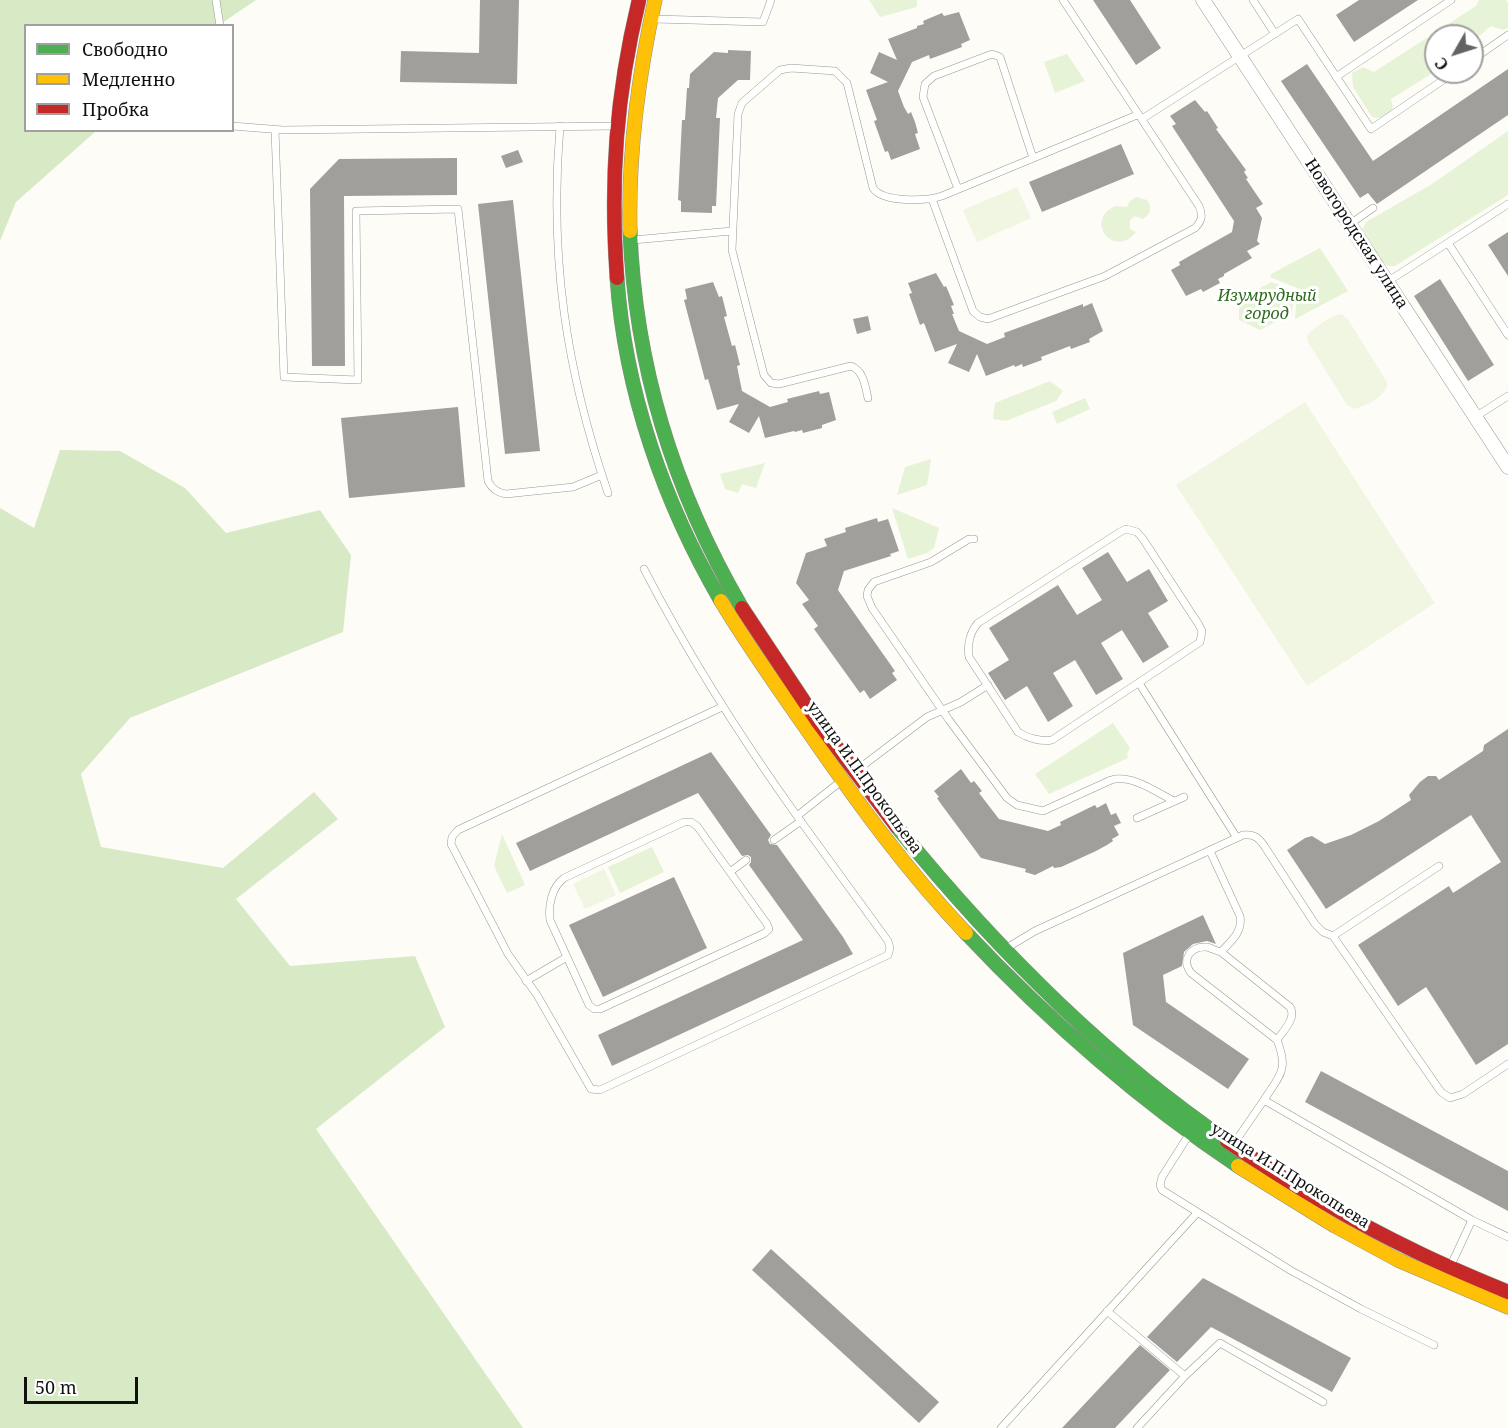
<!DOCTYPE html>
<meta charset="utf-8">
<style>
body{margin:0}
#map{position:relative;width:1508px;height:1428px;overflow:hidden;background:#fdfcf7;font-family:"Noto Serif",serif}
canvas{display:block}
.legend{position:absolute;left:24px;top:24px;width:210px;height:108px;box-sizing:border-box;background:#fff;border:2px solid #a0a0a0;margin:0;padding:8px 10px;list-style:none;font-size:18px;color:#111}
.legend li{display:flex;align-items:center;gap:12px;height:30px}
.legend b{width:30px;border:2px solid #a0a0a0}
.north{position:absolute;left:1424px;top:24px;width:60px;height:60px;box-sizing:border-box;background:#fff;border:2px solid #a0a0a0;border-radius:50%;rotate:231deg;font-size:16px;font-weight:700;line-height:24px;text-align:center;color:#111}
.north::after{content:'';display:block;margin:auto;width:21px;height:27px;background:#646362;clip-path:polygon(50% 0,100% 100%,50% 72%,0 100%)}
.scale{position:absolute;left:24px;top:1377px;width:114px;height:27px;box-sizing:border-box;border:3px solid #111;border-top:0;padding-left:8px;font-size:18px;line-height:21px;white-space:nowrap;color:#111;-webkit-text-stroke:4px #fff;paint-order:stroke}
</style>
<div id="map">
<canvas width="1508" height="1428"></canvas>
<ul class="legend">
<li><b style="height:8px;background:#4caf50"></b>Свободно</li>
<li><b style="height:8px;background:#ffc107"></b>Медленно</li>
<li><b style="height:8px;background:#c62828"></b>Пробка</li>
</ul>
<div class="north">С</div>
<div class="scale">50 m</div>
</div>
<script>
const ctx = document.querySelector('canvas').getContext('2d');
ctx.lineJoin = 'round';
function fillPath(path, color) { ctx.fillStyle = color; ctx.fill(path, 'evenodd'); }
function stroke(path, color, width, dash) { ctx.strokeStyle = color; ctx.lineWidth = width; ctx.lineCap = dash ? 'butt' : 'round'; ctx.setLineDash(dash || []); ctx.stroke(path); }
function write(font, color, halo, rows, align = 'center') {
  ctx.font = font + ' "Noto Serif",serif'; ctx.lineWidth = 6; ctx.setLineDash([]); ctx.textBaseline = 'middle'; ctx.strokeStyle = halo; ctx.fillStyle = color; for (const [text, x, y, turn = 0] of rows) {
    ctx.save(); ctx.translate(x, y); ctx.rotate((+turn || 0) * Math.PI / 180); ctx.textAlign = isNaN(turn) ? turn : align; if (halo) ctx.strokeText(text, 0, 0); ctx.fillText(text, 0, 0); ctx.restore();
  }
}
fillPath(new Path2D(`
 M869,0H917V7L880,17Z
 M1479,0H1506L1508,3V28L1503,30L1491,26L1472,42V36H1436V71L1391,99L1393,108C1388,116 1382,120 1372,117L1353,87L1352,73L1363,67L1374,72L1476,6Z
 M1067,54L1085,81L1055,93L1044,62Z
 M1508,131V195L1395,266H1389L1382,262L1364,235L1363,228L1366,222L1432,184Z
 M1136,197L1147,200C1152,207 1151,214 1143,219L1135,216L1130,220V229L1136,232C1115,260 1083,221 1115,206L1127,207L1130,201Z
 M1320,248L1348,291L1295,319L1297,288L1270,277L1271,274Z
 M1271,282L1294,291L1292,313L1260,330L1239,320V300Z
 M1050,381L1063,391L1056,401L1006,421L993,419L995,403Z
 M1085,398L1090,409L1057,424L1052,412Z
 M931,459L927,485L897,495L905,467Z
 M765,463L756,488L742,484L738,493L725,489L720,474Z
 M892,508L939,528L934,548L927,553L908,559Z
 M1113,723L1130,748L1127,754L1128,758L1049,794L1035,774Z
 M502,834L525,885L507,893L494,866Z
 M652,847L664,872L620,893L608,867Z`), '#e7f3d7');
fillPath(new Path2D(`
 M0,0H256L219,25L26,26V130L96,131L16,202L0,241Z
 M60,450L120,451L185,488L226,533L320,510L351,555L343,632L130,718L81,774L101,847L223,868L314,792L338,819L236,899L290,966L415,956L445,1027L316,1129L523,1428H0V508L34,528Z`), '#d8eac5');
fillPath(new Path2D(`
 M1017,187L1031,218L977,242L963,210Z
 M1341,314L1347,318L1387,382C1388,396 1366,406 1354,409L1347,405L1308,342L1307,336C1315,326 1329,317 1341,314Z
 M1305,402L1435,603L1307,686L1176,485Z
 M604,869L616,895L585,909L573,884Z`), '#f0f6e1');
fillPath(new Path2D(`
 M480,0H519L517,84L400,82L401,51L479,53Z
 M1093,0H1130L1161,48L1136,65Z
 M1359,0H1418L1354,42L1336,15Z
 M959,12L970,40L961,44L962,47L930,59L929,55L912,62L898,91L904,107L908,114L911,112L915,122L918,133L915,134L920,149L891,160L888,151L885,152L874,121L877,120L866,90L888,82L870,73L879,52L897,60L888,39L917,28V26L924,24L923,21L942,13L944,16Z
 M728,50L751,51L750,80H738L718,98L716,118H720L716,206H712V213L681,212V201L678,200L682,120H685L687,88H689L690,74L714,52L728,53Z
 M1307,64L1373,161L1508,69V115L1377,204L1368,193L1360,198L1281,81Z
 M1195,100L1205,112L1207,111L1218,128L1216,129L1246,170L1244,172L1248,178L1246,179L1263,204L1256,208L1262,218L1257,241L1260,244L1247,251L1252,258L1224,274V276L1218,279L1220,283L1203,292L1201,289L1186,296L1171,270L1180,265L1179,262L1232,232L1234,221L1172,126L1176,124L1170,116Z
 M1121,144L1134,174L1042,212L1029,182Z
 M518,150L523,162L506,168L501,156Z
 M457,158V195L344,196L345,366H312L310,189L339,159Z
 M513,200L540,451L505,454L478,204Z
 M1508,232V276L1488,245Z
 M936,273L944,287L946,286L954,305L951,306L954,314H952L959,331L987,344L1005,337L1004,333L1083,304V307L1092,303L1103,331L1089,339L1090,342L1071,349L1070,346L1041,357L1042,360L1023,367L1022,364L1015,367L1014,365L986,376L977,354L969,372L948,363L957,344L935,352L924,323L920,325L909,294L912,293L908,283Z
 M1440,279L1494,365L1468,381L1414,296Z
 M713,282L719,297L722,296L727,316L724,317L732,346L735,345L740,365L737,366L742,391L770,407L788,402L787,399L819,391L820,394L829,392L836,420L822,425V428L803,433L802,430L795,432L794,431L765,438L759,416L749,433L729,422L739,404L717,410L708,379L705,380L684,300L687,299L685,289Z
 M868,316L871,330L857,334L853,319Z
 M458,407L465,487L349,498L341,418Z
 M877,518L878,522L888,519L899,551L890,554L891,556L844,571L838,590L895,671L892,673L897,680L870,699L864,690L860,693L814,629L818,626L802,604L809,600L796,583L806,553L827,546L824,539L846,532L845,528Z
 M1108,552L1127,582L1149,569L1168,601L1148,613L1169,647L1143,663L1122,630L1101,643L1123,679L1096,695L1075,660L1053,673L1073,706L1048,722L1027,686L1005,700L988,673L1009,660L989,628L1058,585L1077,615L1102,600L1082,568Z
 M1508,729V1044L1476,1065L1426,987L1398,1006L1358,945L1449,886L1453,893L1501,862L1471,815L1326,909L1287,850L1305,838L1312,836L1325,844L1351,835L1379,821L1411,800L1409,795L1420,782L1428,776H1436L1439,780L1483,751L1484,745Z
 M711,752L771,835L768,840L770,844L777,845L843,937L853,954L612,1066L598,1035L803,940L749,865L751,862V857L748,855L742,856L698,793L530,871L516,843Z
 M961,769L971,783L974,781L982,791L979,793L999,819L1048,831L1061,825L1060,822L1095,805L1097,808L1106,803L1111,815L1116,813L1121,823L1114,826L1119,835L1112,839L1113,841L1107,845L1096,851L1061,867L1054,868L1053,866L1035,875L1025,872L1026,869L981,858L941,804L937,798L939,797L934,791Z
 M674,877L707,948L603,997L569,925Z
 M1203,915L1216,944L1207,941L1193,944L1184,952L1182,966L1163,975L1166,1002L1249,1059L1228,1089L1133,1025L1123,953Z
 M1321,1071L1508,1171V1211L1305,1102Z
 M771,1249L939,1402L919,1423L752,1270Z
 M1203,1278L1351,1358L1332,1392L1211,1327L1177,1362L1147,1337Z
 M1140,1345L1170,1370L1115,1428H1062Z`), '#a19f9c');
const lane = new Path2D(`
 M216,0L220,26
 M1253,0L1275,34
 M654,19L763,22L771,0
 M1472,60L1508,35
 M1336,77L1451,0
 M1142,119L1298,19L1371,129L1455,72
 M232,126L283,130L614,126
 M560,126C549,257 566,370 608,493
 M275,130L284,377L358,380L356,211L458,209L488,481C492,489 498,493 506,494L573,487L602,475
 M958,189L923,97L925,84L934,76L992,54L1000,57L1033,158
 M932,199L973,311L980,317L988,319L1105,276L1195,228C1202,221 1203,215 1199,206L1063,0
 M1350,224L1373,208
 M633,240L732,231
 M1448,243L1508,335
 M1387,282L1508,204
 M868,398C865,386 864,371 851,366L779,384L771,383L764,375L732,250L738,114L742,103L780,70L791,68L835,71L847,83L873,188C883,203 926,201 942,196L1137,115
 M1475,417L1508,396
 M1126,529L1137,532L1143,539L1199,625L1202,631L1200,642L1052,740C1041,742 1027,738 1018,732L969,657C967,645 970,632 978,623L1120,532Z
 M974,539H969L931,562L874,582L868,590L867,596L872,608L949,720L1007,798L1017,805L1043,811L1111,780C1132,774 1156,792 1174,801
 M644,569C690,658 739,735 797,816
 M1139,683L1237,838
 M722,707L458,830L452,837L451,844L508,954L537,995L591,1089L600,1090L888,955L890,948L888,941L797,816L840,782
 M857,770L927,717L961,702L988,685
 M1137,818L1184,797
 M684,822H691L697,826L767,924L769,929L765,933L600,1009H594L589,1005L550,920C548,905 552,887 564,878Z
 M774,840L801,821
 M1210,851L1240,916C1243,932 1231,941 1221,952C1216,951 1211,948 1207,947C1190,946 1181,960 1191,973L1277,1040C1289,1070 1280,1075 1264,1100
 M730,872L746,860
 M1333,936L1439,866
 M1005,949L1035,931L1243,835C1255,834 1259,838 1265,847L1315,924L1323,932L1333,936L1441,1092L1450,1098L1463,1094L1508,1064
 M1221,952L1290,1007C1297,1018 1283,1031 1277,1040
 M526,981L567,957
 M1190,1133L1162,1177L1160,1185L1162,1190L1290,1270L1361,1309L1434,1345
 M1235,1142L1264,1100L1472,1220L1508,1237
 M1451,1265L1472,1220
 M1107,1311L1185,1376L1220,1343L1323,1402
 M1001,1428L1197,1213
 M1137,1428L1185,1376`);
const street = new Path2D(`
 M1203,0L1508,467`);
const fast = new Path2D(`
 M630,231C635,367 673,490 742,608
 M617,278C625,392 664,503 721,601
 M897,827C993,945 1101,1055 1227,1141
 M966,933C1048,1020 1138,1099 1238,1166`);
const slow = new Path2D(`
 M630,231C628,152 638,77 655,0
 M721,601C748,646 778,688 808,731C857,802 907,871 966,933
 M1238,1166L1335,1226L1398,1260L1508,1307`);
const jam = new Path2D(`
 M617,278C610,180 616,95 639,0
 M742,608L817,721L897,827
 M1227,1141C1287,1182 1350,1220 1415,1251C1445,1266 1477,1279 1508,1292`);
stroke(lane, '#979795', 8);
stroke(street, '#979795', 15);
stroke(fast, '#8e8d8b', 15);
stroke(slow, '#8e8d8b', 15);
stroke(jam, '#8e8d8b', 15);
stroke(lane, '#fffffe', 7);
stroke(street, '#fffffe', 14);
stroke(fast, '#4caf50', 14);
stroke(slow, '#ffc107', 14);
stroke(jam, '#c62828', 14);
write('16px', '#111', '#fff', [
 ["Новогородская улица",1356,234,57],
 ["улица И.П.Прокопьева",864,778,54],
 ["улица И.П.Прокопьева",1290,1176,32]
]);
write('italic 16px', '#2f6b1f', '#fff', [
 ["Изумрудный",1267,296],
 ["город",1267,314]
]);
</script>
